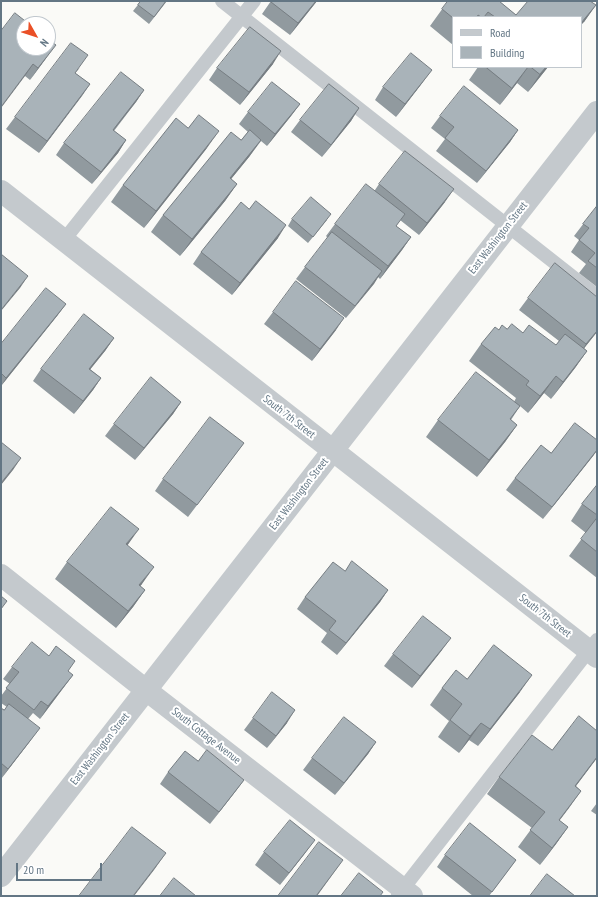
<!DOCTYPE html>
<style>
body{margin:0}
#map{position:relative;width:598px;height:897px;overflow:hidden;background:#fafaf7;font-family:"PT Sans Narrow",sans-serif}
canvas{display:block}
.frame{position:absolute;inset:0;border:2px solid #637684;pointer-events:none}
.legend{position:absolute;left:452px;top:16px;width:130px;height:52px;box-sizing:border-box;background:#fff;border:1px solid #c1c8ce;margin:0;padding:5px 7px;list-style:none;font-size:12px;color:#637684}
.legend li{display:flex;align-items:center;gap:8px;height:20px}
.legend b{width:20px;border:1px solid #c1c8ce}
.north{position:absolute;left:16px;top:16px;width:40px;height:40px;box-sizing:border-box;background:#fff;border:1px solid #c1c8ce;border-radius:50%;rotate:129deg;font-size:11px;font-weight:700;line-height:16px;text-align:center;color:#637684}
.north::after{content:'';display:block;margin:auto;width:14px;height:18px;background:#ea5027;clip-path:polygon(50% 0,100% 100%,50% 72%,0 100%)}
.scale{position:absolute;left:16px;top:863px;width:86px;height:18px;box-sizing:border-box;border:2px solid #637684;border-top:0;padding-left:5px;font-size:12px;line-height:14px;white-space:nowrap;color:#637684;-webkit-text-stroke:3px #fff;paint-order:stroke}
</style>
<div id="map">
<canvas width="598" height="897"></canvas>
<div class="frame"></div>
<ul class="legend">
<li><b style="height:5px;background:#c4c9cd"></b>Road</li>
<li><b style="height:11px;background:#a9b3b9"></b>Building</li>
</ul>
<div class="north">N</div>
<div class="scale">20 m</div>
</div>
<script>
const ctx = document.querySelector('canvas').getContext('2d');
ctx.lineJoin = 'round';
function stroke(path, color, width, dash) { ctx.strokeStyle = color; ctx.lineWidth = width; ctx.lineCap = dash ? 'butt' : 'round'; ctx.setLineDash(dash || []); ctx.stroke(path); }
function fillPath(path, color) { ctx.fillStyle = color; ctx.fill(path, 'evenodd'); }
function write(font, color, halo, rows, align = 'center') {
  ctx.font = font + ' "PT Sans Narrow",sans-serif'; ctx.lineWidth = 4; ctx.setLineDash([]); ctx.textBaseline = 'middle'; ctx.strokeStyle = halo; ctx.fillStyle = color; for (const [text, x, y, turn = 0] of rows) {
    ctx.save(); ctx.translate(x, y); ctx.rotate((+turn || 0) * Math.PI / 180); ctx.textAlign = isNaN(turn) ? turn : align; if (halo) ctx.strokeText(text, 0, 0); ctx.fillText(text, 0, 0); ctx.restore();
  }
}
stroke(new Path2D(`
 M222,1L597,296
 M64,240L254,1
 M398,895L597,640`), '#c4c9cd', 14);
stroke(new Path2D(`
 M1,191L597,657
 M1,575L146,690L412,896
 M1,876L597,112`), '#c4c9cd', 22);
fillPath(new Path2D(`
 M141,1H167L149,24L133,11Z
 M271,1H317L290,35L262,14Z
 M448,1H501L500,2L516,15L596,5L584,22L581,17H453V45L430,26Z
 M1,31L47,57L30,80L25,76Z
 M273,64L240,105L209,80L217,68Z
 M478,67H548L528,92L517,83L500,105L469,80Z
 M80,68L75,73L90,84L39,153L6,129L15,117Z
 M423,82L396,117L375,100L383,87Z
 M144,90L136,102L114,131L126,140L118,153L92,184L56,155L64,143Z
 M300,104L291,116L267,146L261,141L249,157L231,179L237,184L225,201L180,256L151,232L163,215L241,140L248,132L239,124L248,112Z
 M359,108L351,121L322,157L291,132L300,120Z
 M440,116L518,130L510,142L477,183L436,151L445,139L431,128Z
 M207,148L144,228L111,202L123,185Z
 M379,184L445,202L419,235L400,220L396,226L411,237L402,250L380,279L378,277L346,318L296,279L305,267L328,238L326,236L335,224L375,190Z
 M597,206V287L579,273L586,264L571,252L579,240L574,236Z
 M249,209L278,238L232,295L193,264L201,252Z
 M292,219L327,220L308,243L288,226Z
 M597,297V332L584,348L587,351L575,368L551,399L544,393L528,413L520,406L511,420L517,425L505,442L477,477L426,437L438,420L514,402L516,398L469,361L481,344L499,330L507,329L523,333L556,345L559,341L519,310L528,298Z
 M66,304L57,316L1,386V344Z
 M273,312L336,330L312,361L264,324Z
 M114,338L105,351L90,369L101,378L93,390L74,414L33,381L41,369Z
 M181,402L173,414L135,460L105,436L114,424Z
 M597,440V451L543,519L506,490L515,478L551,453Z
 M244,443L188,517L155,491L163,479Z
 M597,485V578L569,556L586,533L571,521L582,504Z
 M127,545L142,584L140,586L145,590L133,607L116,628L55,579L67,562Z
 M345,571L388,590L380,602L337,655L321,642L327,633L297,609L305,597Z
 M442,650L412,688L384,666L393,654Z
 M12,667L68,672L73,675L40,719L33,713L28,719L31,740L1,779V708L4,710L7,707L1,703V696L10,684L3,679Z
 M467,679L520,692L478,746L469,740L459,753L438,737L449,721L430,705L442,688Z
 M253,718L287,723L267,748L244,730Z
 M376,742L368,754L335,795L303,770L312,758Z
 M552,750L597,758L576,786L581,791L559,820L568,827L556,844L540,865L518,847L532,828L487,794L499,777Z
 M198,761L244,780L235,792L210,824L160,784L168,772Z
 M597,803V815L591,811Z
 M264,852H306L280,885L255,865Z
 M445,855L516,860L489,896H473L437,867Z`), '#919a9f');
fillPath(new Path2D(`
 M316,1H317L290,35L298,23Z
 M596,5L584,22L581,25V23Z
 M56,45L47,57L30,80L38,68Z
 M281,51L273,64L240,105L249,92Z
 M33,64L25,76L1,108V107Z
 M528,67L517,83L500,105L512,88Z
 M546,67H548L528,92L540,74Z
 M432,70L423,82L396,117L405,104Z
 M90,84L82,96L39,153L47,141Z
 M144,90L136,102L104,142L113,130Z
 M300,104L291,116L267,146L275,134Z
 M359,108L351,121L322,157L331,145Z
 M518,130L510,142L477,183L486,171Z
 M219,131L207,148L144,228L156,211Z
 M126,140L118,153L92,184L101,172Z
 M261,140L249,157L218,195L230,178Z
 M237,184L225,201L180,256L192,239Z
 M454,189L445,202L419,235L427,223Z
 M286,225L278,238L232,295L240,283Z
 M411,237L402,250L380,279L388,266Z
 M382,271L374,284L346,318L355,306Z
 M28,276L20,288L1,311V310Z
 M66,304L57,316L1,386L6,378Z
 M344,318L336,330L312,361L320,349Z
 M597,331V332L578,356L586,344Z
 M114,338L105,351L81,381L89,369Z
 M587,351L575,368L551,399L563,382Z
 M556,376L544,393L528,413L540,396Z
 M101,378L93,390L74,414L83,401Z
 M181,402L173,414L135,460L144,448Z
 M517,425L505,442L477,477L489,460Z
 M597,450L593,456L543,519L552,507Z
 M21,458L13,470L1,485V483Z
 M139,529L127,546L126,544Z
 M154,567L142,584L127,602L139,585Z
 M145,590L133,607L116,628L128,611Z
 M388,590L380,602L337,655L346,643Z
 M451,638L442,650L412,688L420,676Z
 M73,675L40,719L48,706Z
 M532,675L520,692L478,746L490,729Z
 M295,710L287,723L267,748L276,736Z
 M481,723L469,740L459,753L470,736Z
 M40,728L31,740L1,779L8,769Z
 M376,742L368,754L335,795L344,783Z
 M597,757V758L563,803L575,786Z
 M244,780L235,792L210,824L219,812Z
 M581,791L569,808L547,837L559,820Z
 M568,827L556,844L540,865L552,848Z
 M315,840L306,852L280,885L289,873Z
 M166,853L154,870L134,896H133Z
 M343,860L317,896H316Z`), '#767d82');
const building = new Path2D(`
 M141,1H166L154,17L138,5Z
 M271,1H316L298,23L271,2Z
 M448,1H499L516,15L528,1H590L596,5L581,23V17H495L488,12L484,17H481L478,15L477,17H453V18L442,9Z
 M15,13L29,24H24V48H48V39L56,45L38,68L33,64L1,107V31Z
 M250,27L281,51L249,92L217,68Z
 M71,43L88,55L75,73L90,84L47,141L15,117Z
 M411,53L432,70L405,104L383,87Z
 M486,67H528L512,88Z
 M531,67H546L540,74Z
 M121,72L144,90L113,130L126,140L101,172L64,143Z
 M272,82L300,104L275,134L248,112Z
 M329,84L359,108L331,145L300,120Z
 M464,86L518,130L486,171L445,138L454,127L440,116Z
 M199,115L219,131L156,211L123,185L176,118L188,128Z
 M250,130L261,140L230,178L237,184L192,239L163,215L231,132L241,140Z
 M405,151L454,189L427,223L379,184Z
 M366,184L405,214L396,226L411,237L388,266L335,224Z
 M311,197L331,214L313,237L292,219Z
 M256,201L286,225L240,283L201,252L241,202L249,209Z
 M597,206V268L588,261L595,253L579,240L589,228L583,224Z
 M332,232L382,271L355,306L305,267Z
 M1,254L28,276L1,310Z
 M555,263L597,297V331L586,344L528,298Z
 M296,281L344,318L320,349L273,312Z
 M46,288L66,304L6,378L1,373V344Z
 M84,314L114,338L89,369L101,378L83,401L41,369Z
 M512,324L523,333L529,325L556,345L565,334L587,351L563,382L556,376L540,396L526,385L529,381L481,344L495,327L499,330L502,325L507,329Z
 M476,372L520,406L510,419L517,425L489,460L438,420Z
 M151,377L181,402L144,448L114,424Z
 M210,417L244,443L197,505L163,479Z
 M575,423L597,440V450L552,507L515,478L541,445L551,453Z
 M1,442L21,458L1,483Z
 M597,485V515L582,504Z
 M111,507L139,529L126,544L154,567L139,585L145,590L128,611L67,562Z
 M597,518V552L581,539Z
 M352,561L388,590L346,643L329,630L336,621L305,597L333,562L345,571Z
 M1,596L7,601L1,609Z
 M423,616L451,638L420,676L393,654Z
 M32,642L49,656L56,646L75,661L68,671L73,675L48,706L41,701L34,710L6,688L19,672L12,667Z
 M494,645L532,675L490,729L481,723L470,736L450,720L462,704L442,688L456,670L467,679Z
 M272,692L295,710L276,736L253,718Z
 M9,704L40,728L8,769L1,763V708L4,710Z
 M579,716L597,731V757L575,786L581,791L559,820L568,827L552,848L530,830L545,812L499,777L532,735L552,750Z
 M344,717L376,742L344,783L312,758Z
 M207,750L244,780L219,812L168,772L185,751L198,761Z
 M290,820L315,840L289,873L264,852Z
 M470,823L516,860L492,892L445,855Z
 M132,827L166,853L133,896H79Z
 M319,842L343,860L316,896H278Z
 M359,873L383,892L380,896H341Z
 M547,874L575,896H530Z
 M174,878L196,896H160Z`);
fillPath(building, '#a9b3b9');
stroke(building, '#767d82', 1);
write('11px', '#637684', '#fff', [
 ["East Washington Street",498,238,-52],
 ["South 7th Street",289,417,38],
 ["East Washington Street",299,494,-52],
 ["South 7th Street",545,616,38],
 ["South Cottage Avenue",206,736,38],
 ["East Washington Street",100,749,-52]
]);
</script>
